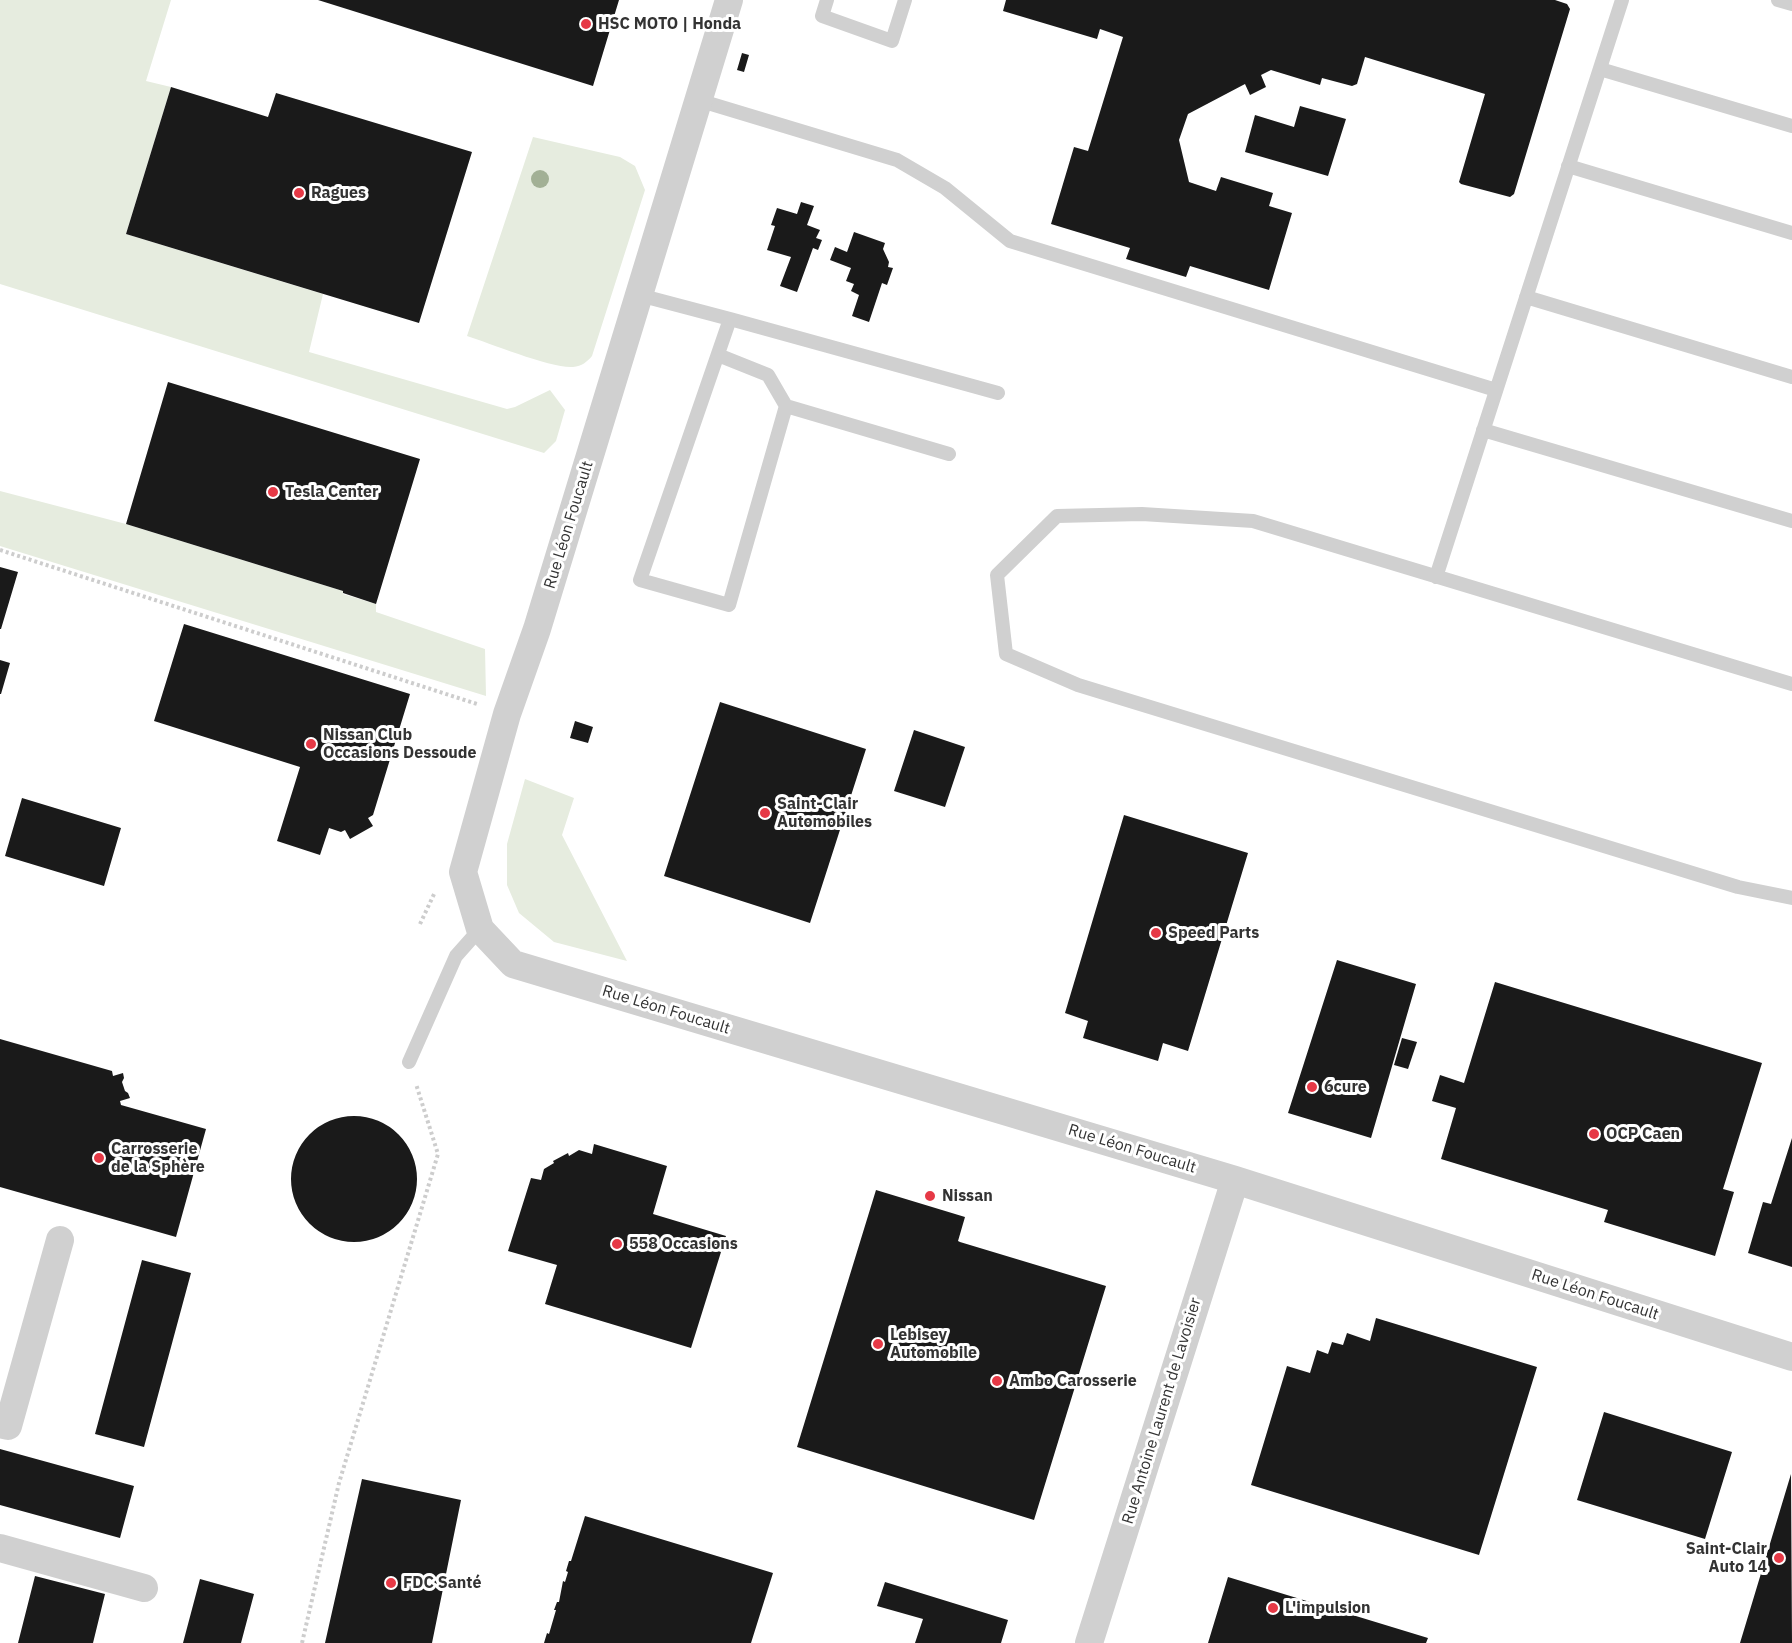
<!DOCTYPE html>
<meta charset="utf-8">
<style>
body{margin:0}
canvas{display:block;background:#fff}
</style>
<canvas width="1792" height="1643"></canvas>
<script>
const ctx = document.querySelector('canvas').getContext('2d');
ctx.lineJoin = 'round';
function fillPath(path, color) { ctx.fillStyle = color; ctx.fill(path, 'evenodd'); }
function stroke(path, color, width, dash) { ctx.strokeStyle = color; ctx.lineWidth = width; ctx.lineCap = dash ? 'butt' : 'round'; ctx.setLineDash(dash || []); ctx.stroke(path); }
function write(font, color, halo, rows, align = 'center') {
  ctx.font = font + ' "IBM Plex Sans",sans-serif'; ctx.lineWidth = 6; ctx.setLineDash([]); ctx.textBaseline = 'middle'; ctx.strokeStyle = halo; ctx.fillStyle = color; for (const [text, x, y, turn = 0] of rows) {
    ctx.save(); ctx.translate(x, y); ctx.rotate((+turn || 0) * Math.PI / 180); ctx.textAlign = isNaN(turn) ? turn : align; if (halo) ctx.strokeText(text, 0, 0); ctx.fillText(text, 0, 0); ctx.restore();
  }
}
fillPath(new Path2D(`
 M0,0H171L146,81L171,87L126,234L323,294L309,352L507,409L515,407L550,390L565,410L556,441L544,453L0,284Z
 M533,137L620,157L635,166L645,190L592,356C587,362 582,366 573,367C553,369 489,343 467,336Z
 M0,491L126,524L343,591V594L376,604V612L485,649L486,696L0,546Z
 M525,779L574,798L562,835L627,961L554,942L519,913L507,885V844Z`), '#e6ecdf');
fillPath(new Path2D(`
 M318,0H619L593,86Z
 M1006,0H1555L1567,4L1570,9L1514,194L1510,197L1461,184L1459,182L1485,94L1365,57L1357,84L1352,86L1322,78L1320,85L1271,70L1261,75L1266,87L1250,95L1245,84L1188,114L1179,140L1189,182L1216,191L1221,177L1273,193L1269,206L1292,213L1269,290L1190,266L1186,277L1126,259L1130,248L1051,224L1074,147L1088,151L1123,37L1100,29L1097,39L1003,11Z
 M742,53L749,55L744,72L737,70Z
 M171,87L268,117L276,93L472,152L419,323L126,234Z
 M1300,106L1346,119L1328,176L1245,152L1255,115L1294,127Z
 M801,202L814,206L807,225L820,230L816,238L822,240L818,250L813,248L797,292L780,286L791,257L767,250L775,226L771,225L777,208L797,214Z
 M854,232L885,243L883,249L889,262L888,267L893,268L887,285L882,283L869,322L852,316L859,295L851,291L854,284L846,281L851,268L830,260L835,247L847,252Z
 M168,382L420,459L376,604L343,593V591L126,524Z
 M0,567L18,572L1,629H0Z
 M184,624L410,694L373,815L368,818L373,826L350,839L345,830L341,832L329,828L320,855L277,841L300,767L154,721Z
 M0,660L10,663L1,694H0Z
 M720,702L866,749L810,923L664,876Z
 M575,721L593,727L588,743L570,738Z
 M914,730L965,747L945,807L894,791Z
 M22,798L121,828L104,886L5,856Z
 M1124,815L1248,853L1188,1051L1163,1043L1158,1061L1083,1038L1088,1021L1065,1013Z
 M1337,960L1416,984L1371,1138L1288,1113Z
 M1495,982L1762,1063L1723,1189L1734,1192L1715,1256L1604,1222L1608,1210L1441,1159L1456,1108L1432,1101L1440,1075L1464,1083Z
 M1402,1038L1417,1042L1408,1069L1394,1065Z
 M0,1039L112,1071L113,1076L123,1073L124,1078L122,1082L125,1091L128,1093L130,1098L120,1101L121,1105L206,1129L176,1237L0,1187Z
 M291 1179a63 63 0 1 1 126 0a63 63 0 1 1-126 0Z
 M1792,1138V1267L1748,1253L1763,1202L1771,1204Z
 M594,1144L667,1166L653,1214L726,1236L691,1348L545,1304L557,1265L508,1251L531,1178L541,1180L544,1169L554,1163L553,1161L568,1153L569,1156L579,1150L592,1154Z
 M876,1190L965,1217L958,1241L960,1242L1106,1286L1034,1520L797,1447Z
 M142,1260L191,1273L144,1447L95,1434Z
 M1376,1318L1537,1367L1479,1555L1251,1485L1287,1366L1310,1373L1317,1350L1328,1354L1332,1342L1343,1345L1347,1333L1370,1341Z
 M1604,1412L1732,1452L1705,1539L1577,1500Z
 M0,1449L134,1486L120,1538L0,1505Z
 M1791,1474L1792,1643H1740Z
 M362,1479L461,1500L432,1643H325Z
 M585,1516L773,1573L751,1643H544L547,1633L549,1634L556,1610H554L557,1602H559L563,1581L565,1582L568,1572L566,1571L569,1561H571Z
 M35,1576L105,1594L93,1643H18Z
 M1228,1577L1428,1638L1426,1643H1208Z
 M200,1579L254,1594L241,1643H183Z
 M885,1582L1008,1620L1001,1643H915L923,1619L877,1606Z`), '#1a1a1a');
stroke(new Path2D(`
 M0,550L477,704
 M420,924L435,892
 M302,1643L339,1483L438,1154L416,1084`), '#cdcdcd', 4, [3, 3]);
stroke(new Path2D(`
 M827,0L822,16L892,41L905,0
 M1778,0L1792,4
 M1600,69L1792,126
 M698,100L897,160L945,188L1010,241L1496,390
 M1568,166L1792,233
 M639,295L730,319L640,580L729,605L786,406L949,454
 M1526,297L1792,377
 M730,319L998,393
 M718,355L768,375L786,406
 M1483,430L1792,521
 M1436,577L1622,0
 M1792,684L1253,521L1142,514L1057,516L997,575L1006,654L1078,685L1738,887L1792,898
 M409,1062L456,956L480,929`), '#d0d0d0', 14);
stroke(new Path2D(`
 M729,0L537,629L507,714L463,872L480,929L513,964L1235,1180L1792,1357
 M0,1424L8,1426L60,1240
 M0,1548L144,1588
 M1089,1643L1235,1180`), '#d0d0d0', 28);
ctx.fillStyle = '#a2b095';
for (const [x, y] of [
 [540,179]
]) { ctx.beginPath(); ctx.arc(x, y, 9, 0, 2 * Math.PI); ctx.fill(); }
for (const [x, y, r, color] of [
 [586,24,6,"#e63946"],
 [299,193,6,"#e63946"],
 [273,492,6,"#e63946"],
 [311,744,6,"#e63946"],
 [765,813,6,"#e63946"],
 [1156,933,6,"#e63946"],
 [1312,1087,6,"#e63946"],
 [1594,1134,6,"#e63946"],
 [99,1158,6,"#e63946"],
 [930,1196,6,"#e63946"],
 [617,1244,6,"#e63946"],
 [878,1344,6,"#e63946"],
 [997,1381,6,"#e63946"],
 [1779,1558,6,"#e63946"],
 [391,1583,6,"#e63946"],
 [1273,1608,6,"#e63946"]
]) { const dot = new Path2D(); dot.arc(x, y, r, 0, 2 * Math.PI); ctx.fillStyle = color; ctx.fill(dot); stroke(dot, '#fff', 2); }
write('bold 16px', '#333', '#fff', [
 ["HSC MOTO | Honda",598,24],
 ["Ragues",311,193],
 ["Tesla Center",285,492],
 ["Nissan Club",323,735],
 ["Occasions Dessoude",323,753],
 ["Saint-Clair",777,804],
 ["Automobiles",777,822],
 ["Speed Parts",1168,933],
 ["6cure",1324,1087],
 ["OCP Caen",1606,1134],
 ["Carrosserie",111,1149],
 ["de la Sphère",111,1167],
 ["Nissan",942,1196],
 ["558 Occasions",629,1244],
 ["Lebisey",890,1335],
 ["Automobile",890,1353],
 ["Ambo Carosserie",1009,1381],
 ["Saint-Clair",1767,1549,"right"],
 ["Auto 14",1767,1567,"right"],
 ["FDC Santé",403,1583],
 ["L'impulsion",1285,1608]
], 'left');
write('16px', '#333', '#fff', [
 ["Rue Léon Foucault",569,525,-73],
 ["Rue Léon Foucault",666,1010,17],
 ["Rue Léon Foucault",1132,1149,17],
 ["Rue Léon Foucault",1595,1295,18],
 ["Rue Antoine Laurent de Lavoisier",1162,1411,-73]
]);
</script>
